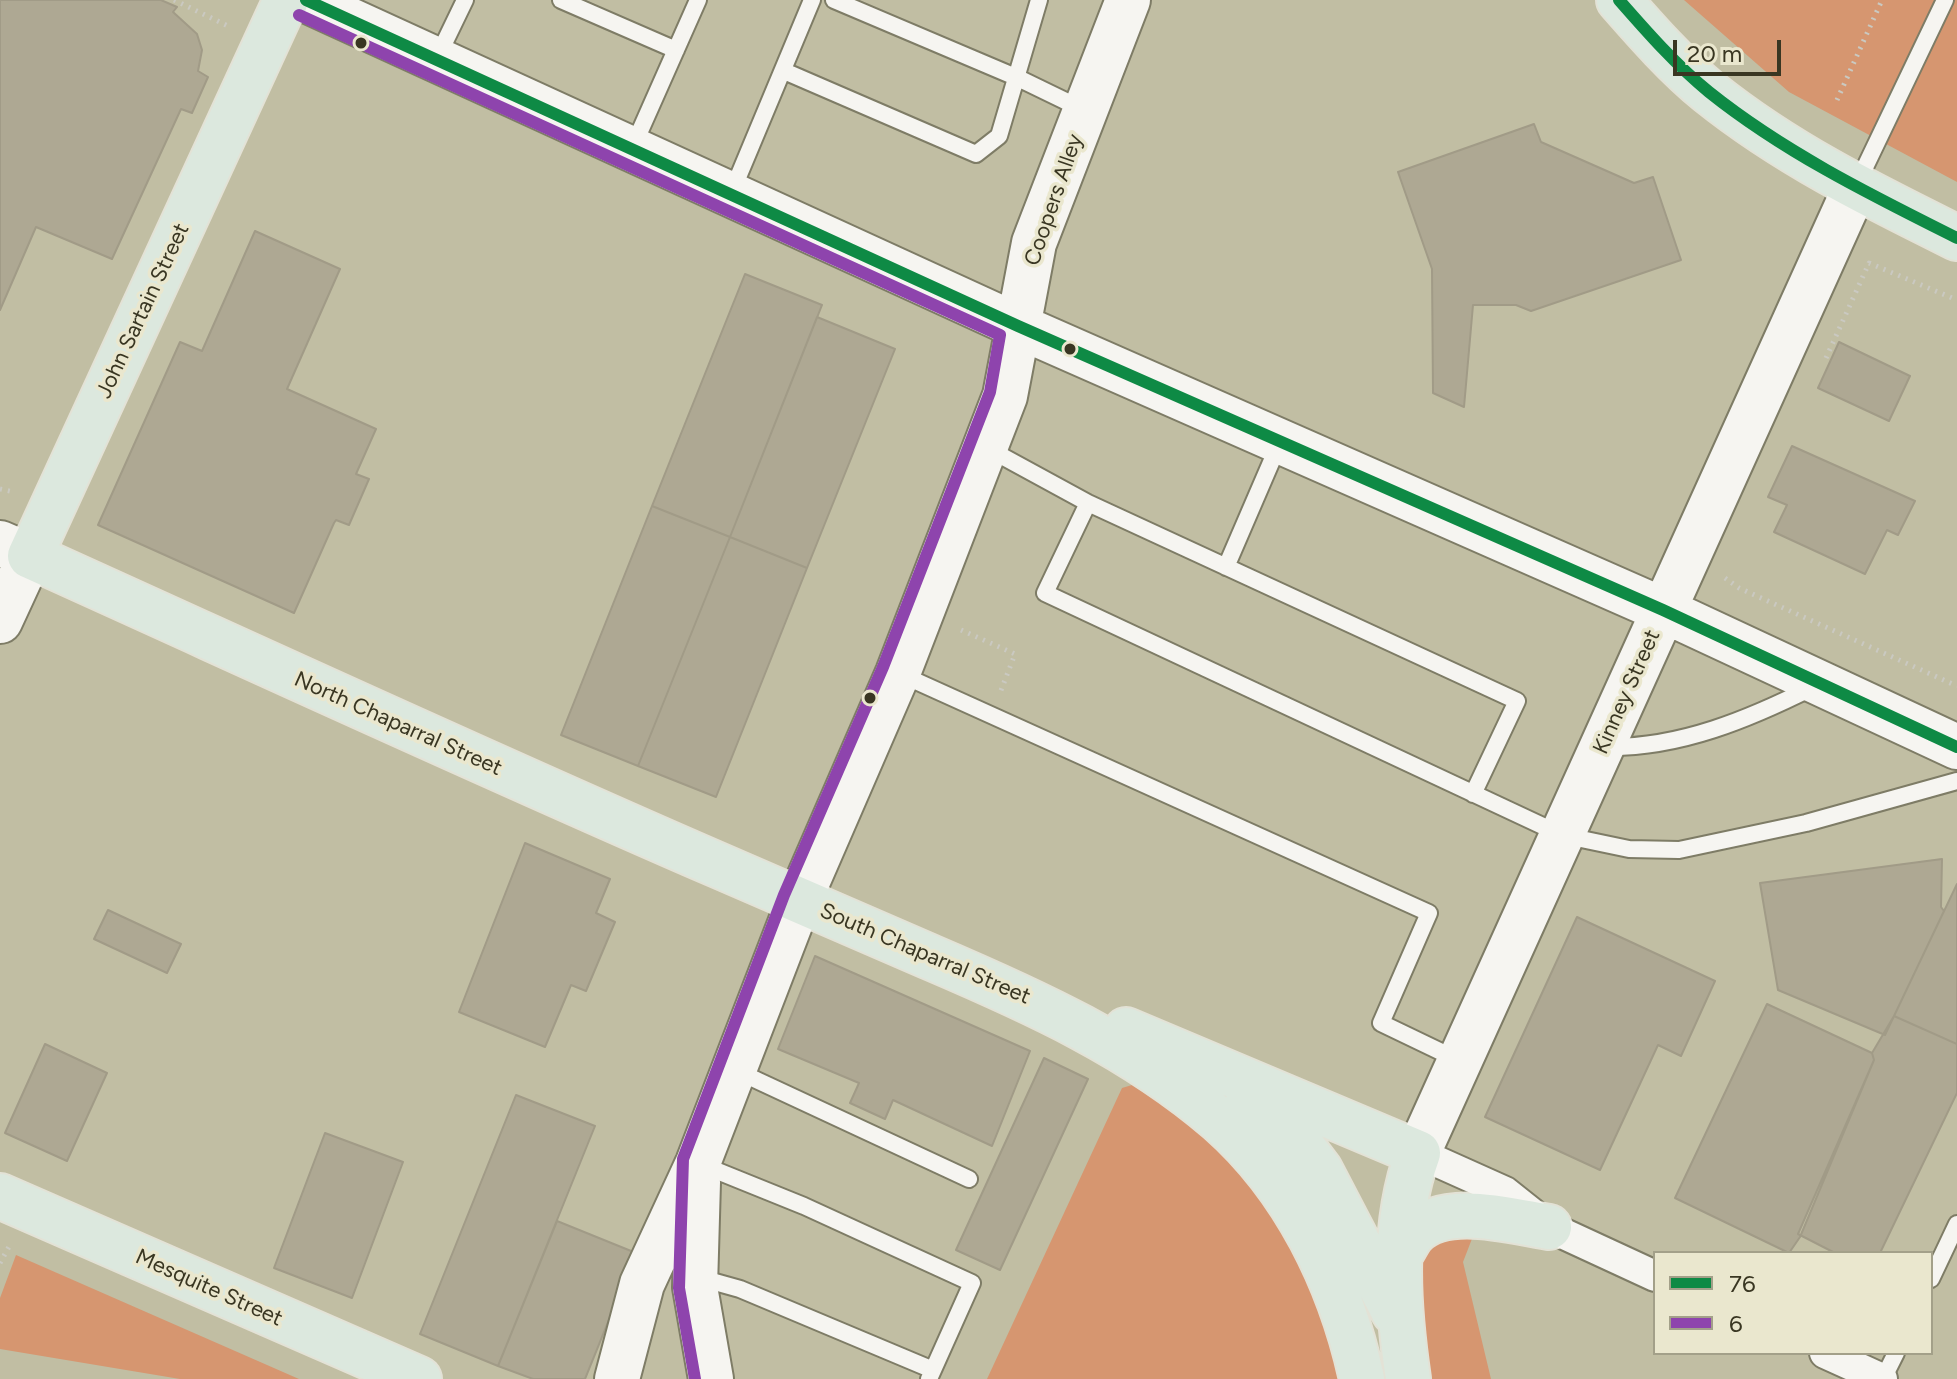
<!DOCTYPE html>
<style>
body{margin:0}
#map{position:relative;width:1957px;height:1379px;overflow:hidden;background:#c1bea3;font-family:Figtree,sans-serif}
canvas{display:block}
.legend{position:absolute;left:1653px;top:1251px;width:280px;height:104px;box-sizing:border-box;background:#eae7ce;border:2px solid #a3a089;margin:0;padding:10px 14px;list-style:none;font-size:24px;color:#393622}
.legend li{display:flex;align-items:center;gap:16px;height:40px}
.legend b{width:40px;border:2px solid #a3a089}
.scale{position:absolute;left:1673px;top:40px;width:108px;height:36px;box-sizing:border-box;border:4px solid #393622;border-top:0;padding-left:10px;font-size:24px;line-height:28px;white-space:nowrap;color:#393622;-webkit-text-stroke:6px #eae7ce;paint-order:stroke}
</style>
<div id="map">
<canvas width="1957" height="1379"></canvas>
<ul class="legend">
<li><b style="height:10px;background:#0e8a45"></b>76</li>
<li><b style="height:10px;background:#8e44ad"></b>6</li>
</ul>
<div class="scale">20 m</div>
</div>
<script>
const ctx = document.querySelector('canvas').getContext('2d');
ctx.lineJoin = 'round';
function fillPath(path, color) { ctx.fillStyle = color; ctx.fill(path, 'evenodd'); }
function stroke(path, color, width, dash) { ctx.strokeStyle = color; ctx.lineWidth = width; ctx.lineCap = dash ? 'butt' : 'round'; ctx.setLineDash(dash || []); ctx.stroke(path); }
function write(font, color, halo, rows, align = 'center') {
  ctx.font = font + ' Figtree,sans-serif'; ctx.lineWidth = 7; ctx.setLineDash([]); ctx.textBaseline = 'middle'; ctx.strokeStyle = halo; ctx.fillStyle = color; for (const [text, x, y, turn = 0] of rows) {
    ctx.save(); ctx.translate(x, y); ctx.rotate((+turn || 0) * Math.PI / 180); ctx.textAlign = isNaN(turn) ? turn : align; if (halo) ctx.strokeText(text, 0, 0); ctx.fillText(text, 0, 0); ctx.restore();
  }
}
fillPath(new Path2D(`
 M1684,0H1957V182L1789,92Z
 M1132,1085C1151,1098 1171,1109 1189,1123C1250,1169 1300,1248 1325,1319C1332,1338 1335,1359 1339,1379H987L1122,1088Z
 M1475,1231L1463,1262L1491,1379H1423C1419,1341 1397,1259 1438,1238C1447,1232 1463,1233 1475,1231Z
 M16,1255L299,1379H180L0,1349V1298Z`), '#d69670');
const building = new Path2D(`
 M0,0H161L177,7L173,12L197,34L202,50L198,71L208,77L192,113L181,109L112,259L36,227L0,310Z
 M1534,124L1541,142L1634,183L1653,177L1681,260L1531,311L1516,305H1473L1464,407L1433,393L1432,269L1398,172Z
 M255,231L340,269L287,389L376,429L356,474L369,479L349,525L336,520L334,523L294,613L98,525L180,342L202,351Z
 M745,274L822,305L730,537L652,506Z
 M817,317L895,349L807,568L730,537Z
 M1839,342L1910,376L1889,421L1818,388Z
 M1792,446L1915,501L1898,535L1887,530L1865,574L1774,532L1787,505L1768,497Z
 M652,506L730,537L638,766L561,735Z
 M730,537L807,568L716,797L638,766Z
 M525,843L610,879L596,913L615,922L586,991L571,985L545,1047L459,1012Z
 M1942,859L1941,907L1944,911L1885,1035L1778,990L1760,883Z
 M1957,884V1044L1894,1016Z
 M108,910L181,944L167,973L94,939Z
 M1577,917L1715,981L1681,1056L1658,1045L1600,1170L1485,1117Z
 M815,956L1030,1051L992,1146L893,1100L885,1119L850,1103L859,1083L778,1049Z
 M1767,1004L1872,1053L1874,1060L1800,1237L1789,1253L1675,1198Z
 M1894,1016L1957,1044V1093L1880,1253H1835L1798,1234L1874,1060L1872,1053Z
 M45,1044L107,1073L67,1161L5,1133Z
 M1044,1058L1088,1079L1000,1270L956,1250Z
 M516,1095L595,1126L498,1366L420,1334Z
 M325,1133L403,1162L352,1298L274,1268Z
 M557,1221L636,1253L585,1379H533L498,1366Z`);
fillPath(building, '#aea893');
stroke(building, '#a19b87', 2);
const lane = new Path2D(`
 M561,0L676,50
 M834,0L1018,78L1084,110
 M437,58L465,0
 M784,71L976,154L999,136L1039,0
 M632,149L698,0
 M1856,186L1945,0
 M731,194L812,0
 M987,448L1088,503L1517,701L1473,794
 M1088,503L1045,593L1562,835L1629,849L1679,850L1806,823L1957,781
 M1226,567L1279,444
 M898,673L1429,913L1381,1023L1458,1060
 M1607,747C1680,748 1749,719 1813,687
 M737,1071L969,1179
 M700,1164L804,1206L972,1283L929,1379
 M697,1277L740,1289L933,1370
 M1931,1279L1957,1224
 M1883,1379L1896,1353`);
const street = new Path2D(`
 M1418,1153L1505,1192L1549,1227L1655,1276
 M1825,1353L1882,1379`);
const secondary = new Path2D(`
 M306,0L1018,326L1663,610L1957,747
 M0,543L30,556L0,621
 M1418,1153L1855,188
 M698,1182L695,1287L711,1379
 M617,1379L642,1284L698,1163L799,901L898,673L1005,396L1034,243L1128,0`);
const primary = new Path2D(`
 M286,0L30,556C260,660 489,766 720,866C790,897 860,927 930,957C1033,1001 1133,1046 1219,1120C1295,1187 1341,1282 1362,1379
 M1619,0C1647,32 1676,65 1709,92C1785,153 1870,195 1957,238
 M1126,1030L1418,1153C1392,1225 1397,1303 1408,1379
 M1248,1093L1285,1124L1320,1170L1394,1312
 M0,1196L419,1379
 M1399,1256C1404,1249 1408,1240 1413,1234C1444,1201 1511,1221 1549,1227`);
stroke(lane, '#7e7c66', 20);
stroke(street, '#7e7c66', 34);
stroke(secondary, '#7e7c66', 48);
stroke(primary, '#e3e2d6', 48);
stroke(new Path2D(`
 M174,0L230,27
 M1837,100L1882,0
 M1826,358L1869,263L1957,300
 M0,489L14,492
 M1725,578L1739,588L1957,686
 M961,630L1015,654L1000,693
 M0,1263L11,1243`), '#cac9c1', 5, [2, 6]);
stroke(lane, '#f6f5f1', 16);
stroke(street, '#f6f5f1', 30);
stroke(secondary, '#f6f5f1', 44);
stroke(primary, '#dce8de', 44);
stroke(new Path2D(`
 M306,0L1018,326L1663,610L1957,747
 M1619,0C1647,32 1676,65 1709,92C1784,152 1871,195 1957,238`), '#0e8a45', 12);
stroke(new Path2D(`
 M299,15L1000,335L990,392L883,667L784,895L683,1159L679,1288L695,1379`), '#8e44ad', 12);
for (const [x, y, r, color] of [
 [361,43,7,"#393622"],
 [1070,349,7,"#393622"],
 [870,698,7,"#393622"]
]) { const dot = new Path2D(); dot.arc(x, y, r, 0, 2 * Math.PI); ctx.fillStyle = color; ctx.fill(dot); stroke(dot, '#eae7ce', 3); }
write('22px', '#393622', '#eae7ce', [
 ["Coopers Alley",1054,200,-71],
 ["John Sartain Street",143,311,-65],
 ["Kinney Street",1627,692,-66],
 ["North Chaparral Street",398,724,24],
 ["South Chaparral Street",925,954,23],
 ["Mesquite Street",209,1288,24]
]);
</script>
